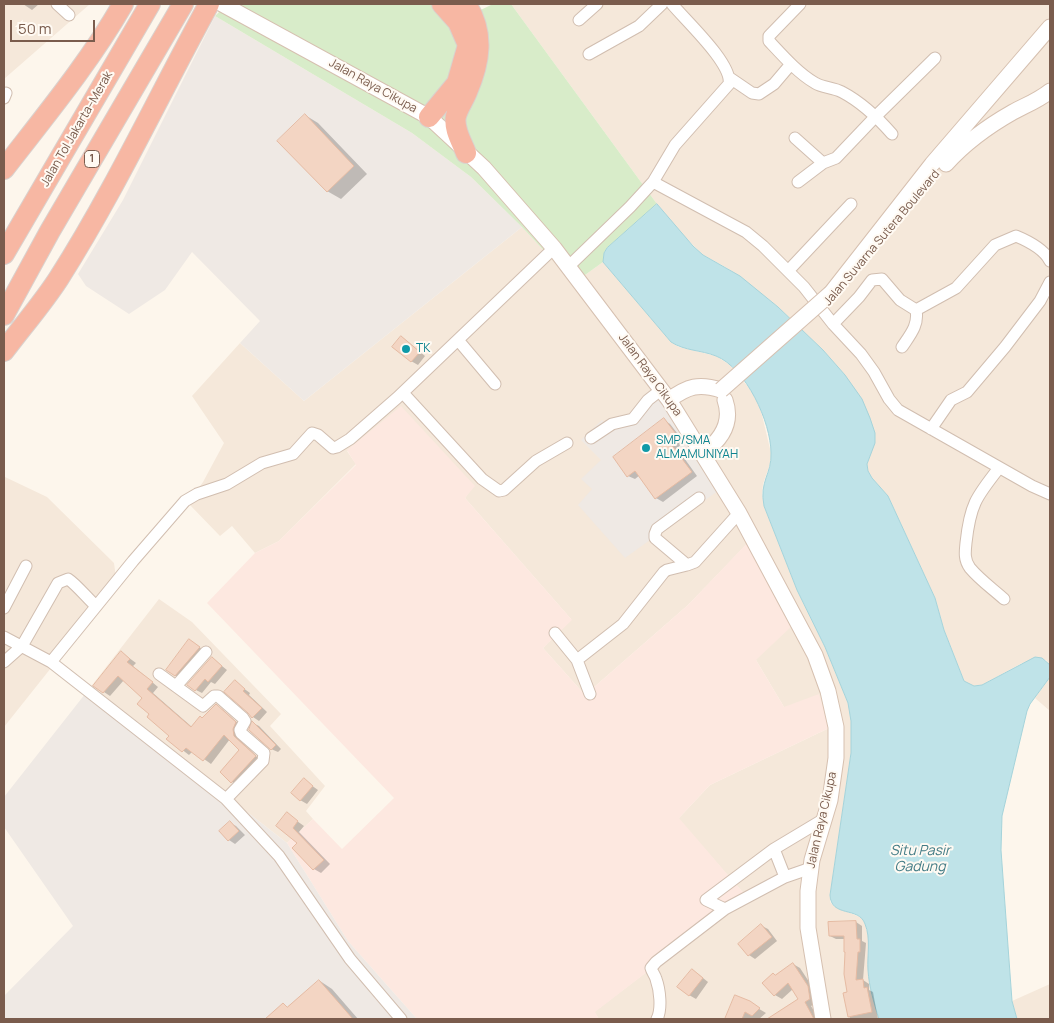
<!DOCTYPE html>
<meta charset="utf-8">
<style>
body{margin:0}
#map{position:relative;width:1054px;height:1023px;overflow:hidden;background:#fdf6ec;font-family:Manrope,sans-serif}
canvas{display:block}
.frame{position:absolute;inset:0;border:5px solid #7a5c4d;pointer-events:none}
.scale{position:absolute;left:10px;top:20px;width:85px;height:22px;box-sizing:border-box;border:2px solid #7a5c4d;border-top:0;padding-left:6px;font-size:15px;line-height:18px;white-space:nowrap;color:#7a5c4d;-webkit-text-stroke:4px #fffaf3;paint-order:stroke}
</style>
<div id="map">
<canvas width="1054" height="1023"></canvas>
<div class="frame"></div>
<div class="scale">50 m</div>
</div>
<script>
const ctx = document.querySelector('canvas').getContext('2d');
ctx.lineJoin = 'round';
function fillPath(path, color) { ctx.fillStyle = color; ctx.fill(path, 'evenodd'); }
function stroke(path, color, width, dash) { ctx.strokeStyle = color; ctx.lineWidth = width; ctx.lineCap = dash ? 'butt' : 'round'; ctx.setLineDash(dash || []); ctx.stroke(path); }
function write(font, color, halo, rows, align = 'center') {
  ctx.font = font + ' Manrope,sans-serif'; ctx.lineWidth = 4; ctx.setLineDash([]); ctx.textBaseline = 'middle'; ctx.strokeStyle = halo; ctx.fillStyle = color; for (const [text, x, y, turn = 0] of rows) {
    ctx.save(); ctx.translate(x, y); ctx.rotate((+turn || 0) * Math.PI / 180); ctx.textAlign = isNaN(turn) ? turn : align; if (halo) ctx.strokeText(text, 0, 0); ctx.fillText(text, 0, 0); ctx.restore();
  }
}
fillPath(new Path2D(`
 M4,4H90L4,79Z
 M511,4H1050V665L1046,660L1022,663L982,685L974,686L969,685L964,681L944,630L935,598L888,496L872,478L868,471L867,464L870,456L845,375L823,350L778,307L727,268L703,255L680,232L657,204Z
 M522,227L574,283L603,262L671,342L679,347L716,356L730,365L754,394L761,411L771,453L770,464L763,484L762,494L764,506L797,590L825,647L848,703L851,721V753L830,895V902L834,906L862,918L865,924L868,935V971L872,997L879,1019H599L594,1012L746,896L678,819L710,785L829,728L784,707L756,660L751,540L688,605L585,695L543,648L571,619L465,498L474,485L347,451L356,464L279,541L255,553L232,526L220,536L188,503L203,482L224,443L192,396L240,343L304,401Z
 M5,477L47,497L114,563L117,585L4,727Z
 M159,599L192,622L281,714L270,726L325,786L306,811L313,819L287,843L89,689Z
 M1050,677V711L1035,698Z
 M1050,984V1019H1017L1012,1001Z`), '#f5e8da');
fillPath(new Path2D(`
 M401,406L475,486L465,498L572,620L543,648L585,695L688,605L751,539L792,626L756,660L784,707L819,694L829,728L710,785L679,818L746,896L595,1012L599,1019H417L348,941L287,843L313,819L342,849L394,798L207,603L255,553L279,541L356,465L347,450Z`), '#fde8e0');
fillPath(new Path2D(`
 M215,16L412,133L471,177L522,227L304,401L240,343L260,321L192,252L165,290L129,314L86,286L78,274L123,200Z
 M658,389L722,488L625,558L578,505L592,489L581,479L601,460L581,440L602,420L611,430Z
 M89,689L287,843L348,941L417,1019H4V996L73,926L4,827V797Z`), '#efe9e4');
fillPath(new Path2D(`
 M227,4H440L460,20L493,4H511L657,204L607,248L604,253L603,262L574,283L522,227L471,177L412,133L215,16Z`), '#d8ecc9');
const water = new Path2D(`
 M657,204L693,246L703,255L740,276L778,307L823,350L845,375L862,399L870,418L875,433V443L867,464L868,471L872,478L888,496L935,598L944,630L964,681L974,686L982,685L1035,657L1042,658L1050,665V677L1030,704L1027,711L1002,816L1001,850L1012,1001L1017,1019H879C874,1003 869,987 868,970C867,956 871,938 865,924C859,906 831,918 830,895L851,753V721L848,703L825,647L797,590L764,506C759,481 772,474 771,453C771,422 746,368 716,356C701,350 685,351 671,342L603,262L604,253L607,248Z`);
fillPath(water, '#bfe3e8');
stroke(water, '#a5d3da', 1);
fillPath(new Path2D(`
 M23,4H39L32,10Z
 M305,115L318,123L367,174L341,199L327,191Z
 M402,337L425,356L418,365L411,361Z
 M664,420L670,424L684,442L677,448L697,476L663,502L656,498L640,475L635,479L628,476Z
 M196,644L205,652L182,679L175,675Z
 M121,652L136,663L133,666L158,687L153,693L192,727L216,706L223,710L242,727L239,733L241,741L262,762L239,786L232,782L241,750L230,739L211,764L193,751L189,755L168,739L171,736L151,714L143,698L124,680L110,696L104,692L95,685Z
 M212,658L227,670L215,684L211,682L202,693L196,690Z
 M235,682L250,693L249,695L267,712L259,721L253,717Z
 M253,723L259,726L281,749L278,752L271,749Z
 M304,780L318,790L307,804L300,800Z
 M287,814L304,826L299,832L330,864L321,873L314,869L294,848L299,843Z
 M230,823L236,826L245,835L235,844L229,840L221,831Z
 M856,922L862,926V941L866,943L863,980L869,984V990L873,992L878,1019H850L845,994L848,993L845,939H836L830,936Z
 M762,926L768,929L777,941L755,959L749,955Z
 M793,964L800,968L815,991L817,1003L811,1006L819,1019H783L779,1013L800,999L793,989L782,999L775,995V976Z
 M698,974L708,982L696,999L689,995Z
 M320,981L332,989L358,1019H267L283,1005L288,1008Z
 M735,997L749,1003L766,1013L759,1019H726Z`), '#0003');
const building = new Path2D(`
 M305,114L354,166L327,192L277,141Z
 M401,336L420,352L411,362L392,347Z
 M664,418L679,438L671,444L692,472L655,499L635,471L627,477L613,457Z
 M189,639L200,647L175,676L166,670Z
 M121,651L130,659L127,662L153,682L147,689L191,727L200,716L202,718L216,704L236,722L233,729L234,736L256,756L231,783L220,772L239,750L224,735L203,761L186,748L182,752L166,739L169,736L147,717L149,714L137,704L142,698L118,676L103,693L93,686Z
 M212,657L222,666L208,682L205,679L195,691L187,685Z
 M235,680L245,689L243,691L262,708L252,718L248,713L224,692Z
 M252,721L276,745L271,750L249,730Z
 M304,778L313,786L300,801L291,793Z
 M287,812L298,821L293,828L324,860L313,870L292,848L297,843L276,826Z
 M230,821L239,831L228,841L219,831Z
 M856,921L857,939H860V952H858L856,980L863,979L864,988L867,987L872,1012L848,1017L843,993L847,992L844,974L845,952H844V936H829L828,922Z
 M761,924L772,937L748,956L738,944Z
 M793,963L808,986L810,999L805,1002L814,1019H767L798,999L788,983L774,996L762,983L773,973L775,975Z
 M692,969L703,978L689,996L677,987Z
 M319,980L353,1019H265L283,1003L287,1007Z
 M735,995L750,1001L760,1008L752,1016L745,1012L742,1019H725Z`);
fillPath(building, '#f3d5c3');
stroke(building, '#e6bba3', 1);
const street = new Path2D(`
 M57,4L69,15
 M800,4L769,36V41C783,56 798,73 815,83C823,88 833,87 842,92C861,102 878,118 892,134
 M579,20L597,4
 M589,54L639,26L662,4
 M730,78L752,93L759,94L774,84L791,64
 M4,98L6,93
 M795,138L823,163
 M653,182L746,232L763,246L804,287L833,324L861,354L874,372L889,399L898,410L1032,486L1050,494
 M798,182L823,163L836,158L876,116L935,58
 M569,266L630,207L653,182L675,145L729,84C733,64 685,20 672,4
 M788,271L851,204
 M833,324L859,297L872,280L882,279L900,300L916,310L956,288L995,245L1016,236C1028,241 1044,249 1050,261
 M458,340L495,384
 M902,347C910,335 919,325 916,310
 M403,393L482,479L499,491L504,490L536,461L567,443
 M931,429L951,400L967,392L1005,347L1040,301L1050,282
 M591,438L612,424L633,419L648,400L662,389
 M999,468C976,497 970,505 966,543C965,552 964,560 970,568C980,580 993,589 1004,599
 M699,498L657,529L655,534V538L687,565L695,562L739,513
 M4,608L26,566
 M555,633L577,660
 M4,637L51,662L226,799L279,856L350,959L401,1019
 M4,662L22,646L58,583L68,579C77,585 87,598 96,606
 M51,662L133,561L185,501L197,494L227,484L262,463L293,454L312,433L318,435L333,448L337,447L350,439L397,398L554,248
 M159,674L203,706L214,696H218L243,718L245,721L240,730L241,733L264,753L263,761L226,799
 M176,686L206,652
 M590,694L577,660L623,624L664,572L667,570L687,565
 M774,849L824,819
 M725,909L706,900L774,849L785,877
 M657,1019C662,1009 660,990 656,979C655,975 652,972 651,968L656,962L725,909L785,877L811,868`);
const secondary = new Path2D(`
 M222,4L429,117L484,168L554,248L669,400L739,513L815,655L828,691L836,727V758L830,800L812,860L808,891V928L823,1019
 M946,164C964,144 990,125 1013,112C1026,105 1039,100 1050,91
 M831,293L932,164L1050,27
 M669,400C688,386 699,383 721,390
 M703,453C721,440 733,423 725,400`);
const highway = new Path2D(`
 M466,4C485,33 480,62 467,92C464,100 458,108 456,116C453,129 462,142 466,153
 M429,117L457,83L468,45L458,22L442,4
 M4,169C45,116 89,63 123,4
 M4,254L150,4
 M4,315L50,231L183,4
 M4,351C22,327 43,303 59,278C115,190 159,95 209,4`);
stroke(street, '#d1beb0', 13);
stroke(secondary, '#d6c0b0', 17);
stroke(highway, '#dad1cd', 22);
stroke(street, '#fff', 11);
stroke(secondary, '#fff', 15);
stroke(highway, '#f7b7a3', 20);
const secondaryBridge = new Path2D(`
 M721,390L831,293`);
stroke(secondaryBridge, '#d6c0b0', 17, []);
stroke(secondaryBridge, '#fff', 15);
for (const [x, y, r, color] of [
 [406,349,5,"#0f9aa8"],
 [646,448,5,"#0f9aa8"]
]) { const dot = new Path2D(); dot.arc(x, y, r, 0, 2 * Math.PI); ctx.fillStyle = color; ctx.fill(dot); stroke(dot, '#fffaf3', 2); }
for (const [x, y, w] of [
 [92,159,15]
]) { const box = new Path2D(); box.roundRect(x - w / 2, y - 8.5, w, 17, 4); ctx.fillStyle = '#fffaf3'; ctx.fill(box); stroke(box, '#7a5c4d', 1); }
write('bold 11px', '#7a5c4d', null, [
 ["1",92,159]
]);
write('12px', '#7a5c4d', '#fffaf3', [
 ["Jalan Raya Cikupa",373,86,29],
 ["Jalan Tol Jakarta–Merak",77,129,-60],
 ["Jalan Suvarna Sutera Boulevard",882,238,-50],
 ["Jalan Raya Cikupa",650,375,54],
 ["Jalan Raya Cikupa",822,820,-77]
]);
write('12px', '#0d838f', '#fffaf3', [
 ["TK",416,349],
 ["SMP/SMA",656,441],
 ["ALMAMUNIYAH",656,455]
], 'left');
write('italic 14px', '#437c86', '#fffaf3', [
 ["Situ Pasir",920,851],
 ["Gadung",920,867]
]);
</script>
